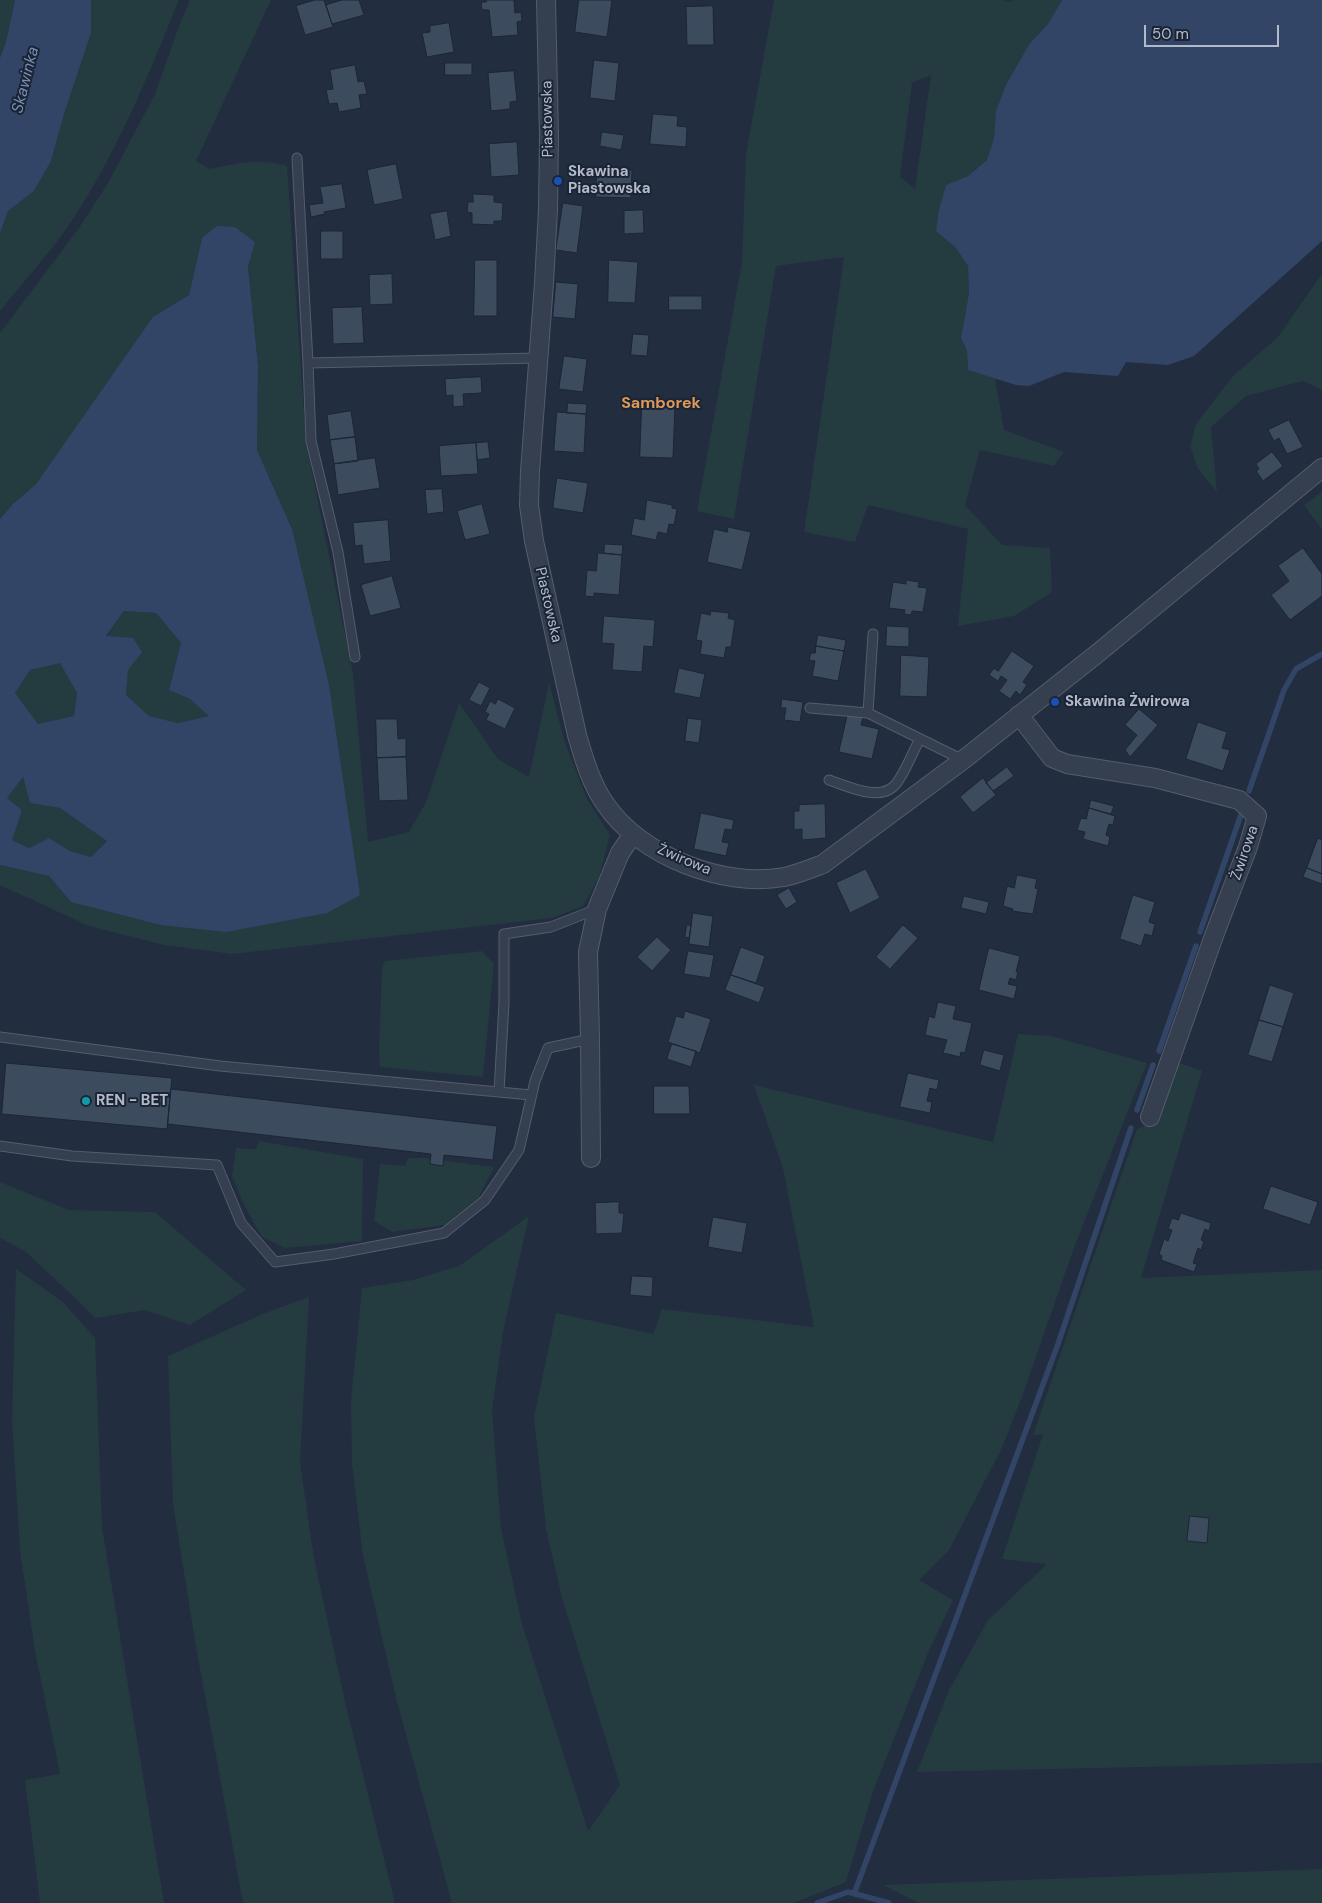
<!DOCTYPE html>
<meta charset="utf-8">
<style>
body{margin:0}
#map{position:relative;width:1322px;height:1903px;overflow:hidden;background:#222d3f;font-family:"DM Sans",sans-serif}
canvas{display:block}
.scale{position:absolute;left:1144px;top:25px;width:135px;height:22px;box-sizing:border-box;border:2px solid #b2baca;border-top:0;padding-left:6px;font-size:15px;line-height:18px;white-space:nowrap;color:#b2baca;-webkit-text-stroke:4px #1b2434;paint-order:stroke}
</style>
<div id="map">
<canvas width="1322" height="1903"></canvas>
<div class="scale">50 m</div>
</div>
<script>
const ctx = document.querySelector('canvas').getContext('2d');
ctx.lineJoin = 'round';
function fillPath(path, color) { ctx.fillStyle = color; ctx.fill(path, 'evenodd'); }
function stroke(path, color, width, dash) { ctx.strokeStyle = color; ctx.lineWidth = width; ctx.lineCap = dash ? 'butt' : 'round'; ctx.setLineDash(dash || []); ctx.stroke(path); }
function write(font, color, halo, rows, align = 'center') {
  ctx.font = font + ' "DM Sans",sans-serif'; ctx.lineWidth = 4; ctx.setLineDash([]); ctx.textBaseline = 'middle'; ctx.strokeStyle = halo; ctx.fillStyle = color; for (const [text, x, y, turn = 0] of rows) {
    ctx.save(); ctx.translate(x, y); ctx.rotate((+turn || 0) * Math.PI / 180); ctx.textAlign = isNaN(turn) ? turn : align; if (halo) ctx.strokeText(text, 0, 0); ctx.fillText(text, 0, 0); ctx.restore();
  }
}
fillPath(new Path2D(`
 M0,0H15L6,42L0,58Z
 M91,0H179C148,76 117,153 71,222C50,253 23,282 0,311V233L8,211L34,191L51,161L64,114L91,33Z
 M190,0H271L196,161L210,169C238,163 259,158 287,166L306,443L353,673L368,842L409,832L426,802L459,703L498,759L529,777L549,683L565,743L587,799L610,835L599,877L583,906L552,918L232,954L164,945L89,926L0,885V865L49,876L71,902L360,895L292,529L257,450L258,365L248,267L255,242L202,238L189,295L153,318L36,484L13,504L0,519V333L79,228L108,183L155,94L179,26Z
 M774,0H1002L1011,2L1012,0H1062L1048,24L1030,43L996,111L994,138L987,160L968,176L946,185L936,231L956,248L968,266L969,293L961,338L967,351L968,370L995,378L1004,430L1064,452L1054,466L980,450L965,505L1002,545L1050,548L1052,592L1014,616L958,626L968,529L868,505L855,542L804,532L844,257L776,266L734,519L697,511L742,262L746,154ZM931,75L915,188H914L900,177L912,83Z
 M1322,274V390L1303,381L1246,396L1211,427L1217,492L1198,469L1190,446L1196,424L1232,377L1277,338Z
 M1322,492V530L1304,505Z
 M124,611L156,613L181,643L169,690L190,699L209,716L178,723L149,716L126,695L128,670L106,637Z
 M60,662L77,693L74,716L38,724L15,693L30,670Z
 M23,777L30,803L60,808L107,840L91,857L70,851L49,838L29,848L12,840L22,810L7,798Z
 M482,951L494,964L483,1077L380,1067L379,1049L382,968L385,961Z
 M1018,1034L1051,1036L1147,1063L1075,1245L1022,1397L1001,1450L949,1550L919,1580L953,1600L928,1653L873,1791L846,1882L794,1903H452L396,1698L363,1556L352,1464L351,1401L362,1288L413,1280L459,1266L529,1216L503,1332L492,1410L501,1528L522,1624L588,1831L620,1785L562,1598L546,1529L534,1417L556,1313L653,1334L662,1309L814,1327L783,1168L754,1085L993,1142Z
 M1177,1062L1202,1071L1141,1278L1322,1270V1763L917,1772L949,1690L988,1620L1047,1564L1002,1559L1043,1434L1033,1435L1137,1129L1150,1124Z
 M259,1141L363,1159L362,1241L285,1248L262,1237L245,1207L232,1176L236,1148L256,1149Z
 M408,1158H424L494,1167L479,1197L445,1225L392,1232L374,1221L380,1164L405,1166Z
 M0,1182L69,1210L155,1212L246,1290L190,1325L145,1310L95,1318L77,1300L26,1252L0,1238Z
 M16,1269L63,1302L95,1338L102,1527L164,1903H40L25,1780L60,1774L35,1651L20,1551L12,1420Z
 M309,1297L300,1462L314,1558L346,1706L395,1903H243L196,1647L173,1504L168,1356L265,1313Z
 M1322,1869V1903H919L883,1885Z`), '#243c40');
fillPath(new Path2D(`
 M15,0H91V33L64,114L51,161L34,191L8,211L0,233V58L6,42Z
 M1062,0H1322V241L1194,356L1168,365L1126,362L1118,376L1064,372L1029,386L1016,385L968,370L967,351L961,338L969,293L968,266L956,248L936,231L939,210L946,185L968,176L987,160L994,138L996,111L1006,85L1030,43L1048,24Z
 M217,226L235,227L255,242L248,267L258,365L257,450L292,529L329,685L360,895L327,913L226,932L161,925L71,902L49,876L0,865V519L13,504L36,484L153,317L189,295L202,238ZM124,611L156,613L181,643L169,690L190,699L209,716L178,723L149,716L126,695L128,670L142,652L133,638L106,636ZM60,663L77,693L74,716L38,724L15,693L30,670ZM23,777L30,803L60,808L107,841L91,857L70,851L49,838L29,848L12,840L22,810L7,798Z`), '#324566');
stroke(new Path2D(`
 M1249,791L1284,690L1296,669L1322,654
 M1200,932L1242,812
 M1159,1051L1196,946
 M1137,1110L1153,1065
 M854,1894L1058,1344L1131,1128
 M817,1903L848,1892L889,1903`), '#324566', 5.5);
const building = new Path2D(`
 M315,0H324L333,27L305,35L296,6Z
 M342,0H359L364,15L332,24L326,5Z
 M486,0H514L515,13L521,12L522,21L517,22L518,35L492,37L489,10H482L481,2H486Z
 M579,0H612L607,37L575,32Z
 M713,6L714,45H687L686,7Z
 M449,23L454,52L427,57L422,33L430,32V26Z
 M594,60L619,63L615,101L590,98Z
 M445,63H472V75H445Z
 M355,65L358,82L364,81L367,94L359,95L361,108L339,112L337,103L329,104L326,90L333,89L330,70Z
 M514,71L517,101L510,102V109L491,111L488,73Z
 M653,114L678,116L677,126L687,127L686,147L650,144Z
 M602,132L624,135L621,150L600,146Z
 M517,142L519,175L491,177L489,144Z
 M396,164L403,199L374,205L367,170Z
 M597,169L632,170L631,198L596,197Z
 M342,184L346,208L324,212L325,214L311,217L309,205L323,203L320,187Z
 M473,194L494,195V202L503,203L502,221H494V225L472,224V213L467,212L468,202H473Z
 M563,203L583,206L577,253L556,250Z
 M643,210L644,233L624,234V211Z
 M447,211L451,236L435,240L430,214Z
 M321,231H343V259H321Z
 M475,260H497V316H474Z
 M609,260L638,262L635,303L608,302Z
 M392,274L393,304L370,305L369,275Z
 M556,282L578,284L575,319L553,317Z
 M669,296H702V310H669Z
 M362,307L364,343L333,344L332,308Z
 M633,334L649,335L647,356L631,355Z
 M564,356L587,359L583,392L559,389Z
 M481,377L482,393L463,394L464,406L453,407V395L446,396L445,379Z
 M568,403L587,404L586,414L567,413Z
 M642,403L675,405L673,458L640,457Z
 M351,411L355,437L330,440L327,415Z
 M557,412L586,414L584,453L554,451Z
 M1289,420L1303,447L1287,454L1279,438L1274,441L1268,430Z
 M355,437L358,461L334,464L330,440Z
 M488,442L490,458L477,460L476,443Z
 M476,443L478,474L441,476L439,446Z
 M1272,452L1283,466L1263,481L1256,471L1259,469L1256,464Z
 M375,458L380,488L338,495L334,464Z
 M557,478L588,483L583,513L553,508Z
 M442,489L444,512L427,514L425,490Z
 M647,500L672,505V508L677,509L674,525L669,524L667,534L658,532L656,540L631,535L634,518L644,520Z
 M482,504L490,534L465,540L457,511Z
 M388,520L391,561L364,564L362,545L355,546L353,523Z
 M728,527L751,532L742,570L707,562L714,529L727,532Z
 M605,544L623,545L622,555L604,553Z
 M1303,548L1322,574V596L1290,620L1271,595L1289,581L1278,566Z
 M598,553L622,555L619,595L594,593V597L585,596L587,570L596,571Z
 M392,576L401,608L370,616L361,585Z
 M906,580L919,582L918,587L927,588L923,612L912,611L911,615L904,614L905,610L889,608L893,582L906,584Z
 M711,611L729,613L728,618L735,620L731,647H726L724,658L700,654L702,641L696,640L701,613L710,615Z
 M604,616L655,620L653,647L644,646L642,672L612,670L614,644L602,643Z
 M887,626L909,627V647L886,646Z
 M818,635L846,640L844,651L816,646Z
 M816,646L844,651L838,681L812,676L815,661L809,660L811,653H815Z
 M1012,651L1034,666L1023,682L1027,685L1020,695L1016,691L1010,699L999,691L1007,680L1001,676L998,681L989,675L994,668L998,671Z
 M901,655L929,657L927,697L900,696Z
 M679,668L705,674L700,698L674,693Z
 M479,682L490,688L481,706L469,700Z
 M498,699L515,708L505,729L486,720L489,714L485,712L490,701L495,704Z
 M782,699L803,702L800,722L784,720L786,708H781Z
 M1139,709L1158,725L1130,757L1125,750L1137,735L1125,725Z
 M848,713L863,717L861,725L879,729L872,759L839,752Z
 M688,718L702,720L699,743L685,741Z
 M376,719H397L398,739L406,738V757L377,758Z
 M1198,722L1227,732L1222,748L1230,750L1223,771L1186,759Z
 M406,757L408,800L379,801L377,758Z
 M1007,767L1014,776L993,791L986,783Z
 M983,778L996,795L973,813L960,797Z
 M1091,800L1114,806L1111,814L1089,808Z
 M825,804L826,838L802,840V829L794,830V811H799V805Z
 M1089,808L1115,816L1113,825L1109,824L1106,835L1110,837L1108,846L1083,839L1085,832L1077,830L1081,818L1086,819Z
 M701,813L734,820L732,830L725,829L722,842L729,843L726,856L694,849Z
 M1318,838L1322,840V874L1307,868Z
 M1307,868L1322,874V884L1303,877Z
 M866,869L880,898L850,913L836,883Z
 M1017,875L1037,879L1035,888L1038,889L1033,914L1012,911L1013,909L1003,906L1007,886L1014,888Z
 M789,888L797,902L786,909L777,895Z
 M1133,895L1155,902L1149,922L1155,924L1152,936L1145,934L1141,946L1120,939Z
 M964,896L989,902L986,914L961,908Z
 M693,913L713,916L709,947L689,944Z
 M687,925H691L689,938L685,937Z
 M903,925L918,938L890,969L876,957Z
 M657,937L671,950L652,971L637,957Z
 M741,947L765,956L756,983L731,975Z
 M989,948L1020,956L1016,972H1018L1016,980L1010,978L1008,984L1017,986L1014,999L979,990Z
 M688,951L714,955L710,978L684,974Z
 M731,975L765,987L759,1003L725,990Z
 M1270,985L1294,993L1283,1027L1259,1020Z
 M938,1002L956,1006L953,1019L972,1023L965,1053L961,1052L960,1057L943,1053L947,1040L925,1035L929,1016L934,1018Z
 M685,1011L711,1019L700,1053L668,1042L676,1016L683,1018Z
 M1259,1020L1283,1027L1272,1062L1248,1055Z
 M672,1044L696,1051L691,1067L667,1059Z
 M984,1050L1004,1055L1000,1071L980,1065Z
 M6,1063L172,1078L167,1129L2,1114Z
 M908,1073L939,1080L937,1090L930,1088L927,1101L932,1102L930,1113L900,1107Z
 M654,1086H689L690,1114H654Z
 M171,1089L497,1126L493,1160L444,1155L443,1166L430,1164L431,1154L168,1124Z
 M1271,1186L1318,1202L1310,1225L1263,1209Z
 M619,1202V1213H624L622,1233L596,1234L595,1203Z
 M1181,1213L1211,1223L1209,1231L1205,1229L1201,1240L1204,1241L1201,1250L1198,1248L1193,1263L1197,1264L1194,1272L1161,1260L1162,1256L1159,1254L1164,1239L1168,1241L1172,1230L1168,1229L1172,1218L1178,1220Z
 M713,1217L747,1223L742,1253L708,1247Z
 M632,1276L653,1277L652,1297L630,1295Z
 M1190,1516L1209,1518L1207,1543L1187,1541Z`);
fillPath(building, '#3d4b5f');
stroke(building, '#1d2636', 1);
const lane = new Path2D(`
 M297,158L308,363
 M873,634L868,713L963,760
 M355,657L338,552L311,441L308,363L538,358
 M810,708L868,713
 M829,780C847,786 881,803 896,784C906,771 912,753 920,739
 M0,1037L220,1066L531,1095
 M499,1092L504,1003V934L551,927L597,909
 M0,1146L72,1156L217,1165L241,1223L275,1262L334,1254L444,1233L485,1200L519,1150L535,1081L548,1048L590,1039`);
const street = new Path2D(`
 M546,0L549,136L548,209L544,283L530,471L529,505L534,541L577,735C584,759 591,784 606,805C641,856 723,888 784,877C798,874 810,869 823,864L963,760L1098,653L1322,468
 M1019,715L1052,758L1067,764L1155,778L1239,800L1257,816L1248,847L1215,933L1150,1117
 M591,1158L590,1039L588,952L597,909L620,853L633,834`);
stroke(lane, '#545d6d', 11);
stroke(street, '#545d6d', 20);
stroke(lane, '#363f4f', 9);
stroke(street, '#363f4f', 18);
for (const [x, y, r, color] of [
 [558,181,5,"#1a4fb4"],
 [1055,702,5,"#1a4fb4"],
 [86,1101,5,"#0f9aa8"]
]) { const dot = new Path2D(); dot.arc(x, y, r, 0, 2 * Math.PI); ctx.fillStyle = color; ctx.fill(dot); stroke(dot, '#1b2434', 2); }
write('15px', '#b2baca', '#1b2434', [
 ["Piastowska",548,119,-91],
 ["Piastowska",548,605,77],
 ["Żwirowa",1245,853,-71],
 ["Żwirowa",684,860,23]
]);
write('bold 15px', '#b2baca', '#1b2434', [
 ["Skawina",568,172],
 ["Piastowska",568,189],
 ["Skawina Żwirowa",1065,702],
 ["REN - BET",96,1101]
], 'left');
write('italic 16px', '#778eb4', '#1b2434', [
 ["Skawinka",26,80,-76]
]);
write('bold 16px', '#dd995a', '#1b2434', [
 ["Samborek",661,404]
]);
</script>
